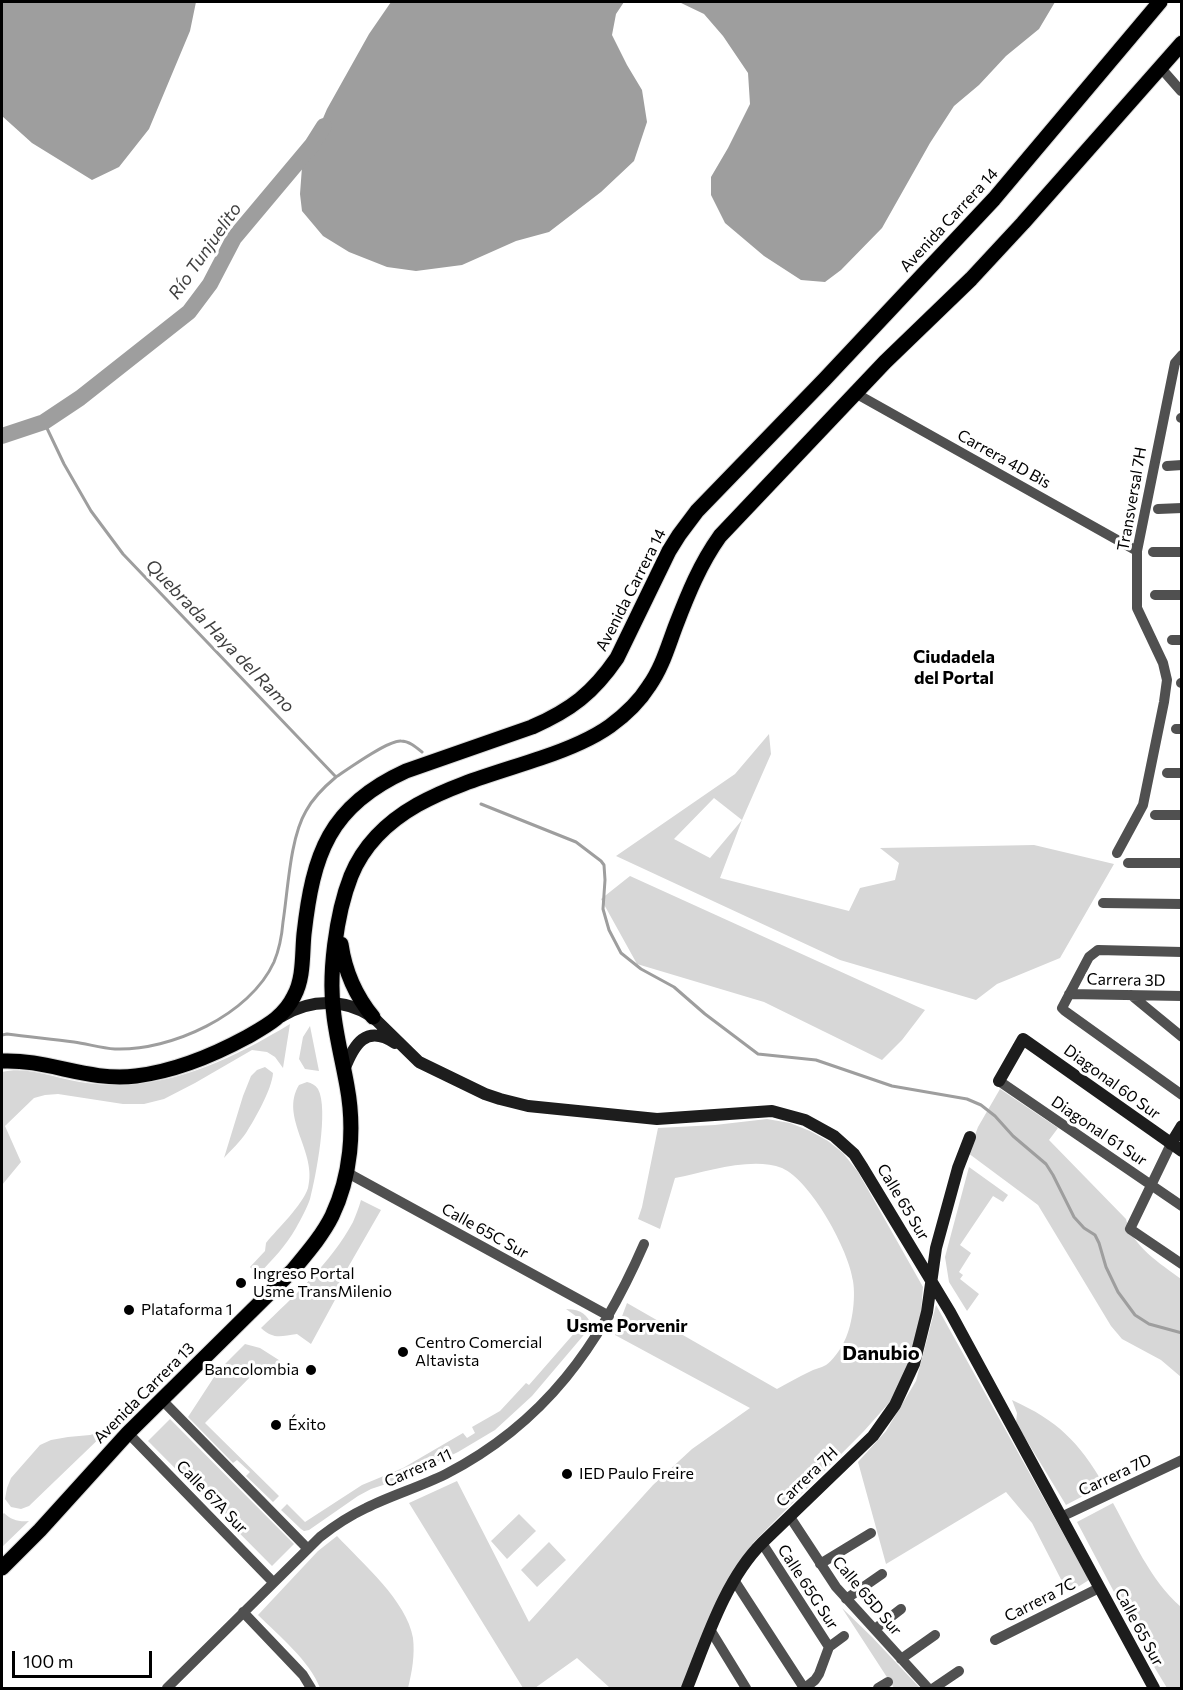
<!DOCTYPE html>
<meta charset="utf-8">
<style>
body{margin:0}
#map{position:relative;width:1183px;height:1690px;overflow:hidden;background:#fff;font-family:Commissioner,sans-serif}
canvas{display:block}
.frame{position:absolute;inset:0;border:3px solid #000;pointer-events:none}
.scale{position:absolute;left:12px;top:1651px;width:140px;height:27px;box-sizing:border-box;border:3px solid #000;border-top:0;padding-left:8px;font-size:18px;line-height:21px;white-space:nowrap;color:#000;-webkit-text-stroke:4px #fff;paint-order:stroke}
</style>
<div id="map">
<canvas width="1183" height="1690"></canvas>
<div class="frame"></div>
<div class="scale">100 m</div>
</div>
<script>
const ctx = document.querySelector('canvas').getContext('2d');
ctx.lineJoin = 'round';
function fillPath(path, color) { ctx.fillStyle = color; ctx.fill(path, 'evenodd'); }
function stroke(path, color, width, dash) { ctx.strokeStyle = color; ctx.lineWidth = width; ctx.lineCap = dash ? 'butt' : 'round'; ctx.setLineDash(dash || []); ctx.stroke(path); }
function write(font, color, halo, rows, align = 'center') {
  ctx.font = font + ' Commissioner,sans-serif'; ctx.lineWidth = 6; ctx.setLineDash([]); ctx.textBaseline = 'middle'; ctx.strokeStyle = halo; ctx.fillStyle = color; for (const [text, x, y, turn = 0] of rows) {
    ctx.save(); ctx.translate(x, y); ctx.rotate((+turn || 0) * Math.PI / 180); ctx.textAlign = isNaN(turn) ? turn : align; if (halo) ctx.strokeText(text, 0, 0); ctx.fillText(text, 0, 0); ctx.restore();
  }
}
fillPath(new Path2D(`
 M769,734L771,754L742,820L720,878L849,911L860,888L895,880L899,863L880,848L1034,845L1114,864L1060,958L997,984L976,1000L840,960L616,856L735,774ZM714,798L742,820L710,858L674,839Z
 M630,876L925,1010L902,1040L882,1060L764,1002L637,964L601,899Z
 M290,1024L283,1068L275,1057L267,1052L252,1050L195,1083L164,1099L144,1104H123L58,1094L45,1095L34,1098L5,1126L21,1162L2,1185V1072C29,1065 59,1080 87,1083C162,1093 227,1062 290,1024Z
 M310,1026L319,1071L305,1069L299,1059L303,1037Z
 M265,1067L273,1073C272,1089 255,1119 246,1133C240,1142 231,1150 224,1158L243,1096L251,1076L257,1070Z
 M307,1082C312,1083 315,1085 318,1089C329,1109 316,1176 310,1199C307,1208 301,1219 296,1228C286,1246 272,1260 258,1275L250,1267L265,1251L266,1243C278,1228 302,1206 308,1188C318,1152 279,1118 299,1085Z
 M1000,1089L1058,1128L1049,1140L1126,1219C1132,1247 1160,1263 1181,1279V1377L1161,1360L1122,1339L1111,1326L1038,1205L968,1153L978,1127Z
 M767,1119L790,1123L810,1131L828,1141L843,1153L858,1172L923,1287L920,1323L914,1354L896,1395L864,1431L754,1542L740,1561L682,1688H610L577,1658L535,1688H523L409,1503L457,1481L529,1622L653,1485L692,1449L750,1408L615,1335L627,1303L777,1389C788,1383 798,1377 809,1372C814,1369 821,1368 826,1365C832,1361 840,1350 843,1344C852,1328 856,1299 853,1281C849,1250 811,1181 782,1168C752,1156 706,1172 675,1178L660,1229L638,1219L642,1207L658,1128L715,1125Z
 M969,1167L1008,1195L1003,1202L993,1196L960,1245L971,1253L959,1272L963,1275L960,1279L979,1294L967,1311L949,1282L945,1257Z
 M361,1200L381,1210L339,1283L336,1298L311,1344L297,1334C281,1336 274,1340 261,1328C294,1296 331,1263 353,1222C356,1215 359,1207 361,1200Z
 M936,1305L1089,1580L1068,1593L1032,1523L1006,1492L886,1564L858,1462L886,1431L916,1381Z
 M566,1309C577,1309 585,1312 590,1322L588,1330L532,1396L495,1430L458,1452L407,1477L371,1489L358,1496L309,1530L304,1531L301,1529L281,1510L287,1504L305,1522L362,1485L403,1468L463,1433L467,1438L475,1433L472,1427L500,1411L526,1383L529,1385L584,1322Z
 M245,1344L260,1348L282,1362L271,1373L267,1369L256,1374L254,1373L205,1423L279,1496L273,1502L246,1476L250,1472L237,1460L233,1463L188,1417L218,1371Z
 M1012,1400C1058,1421 1078,1441 1104,1485L1066,1505L1016,1423L1017,1413Z
 M170,1419L294,1544L272,1566L148,1441Z
 M108,1430L29,1506L21,1509L11,1507L5,1499L7,1488L11,1478L40,1445L51,1440L68,1437L90,1435Z
 M1113,1503C1133,1539 1150,1580 1181,1607V1688H1167L1150,1660L1077,1522Z
 M4,1513C11,1520 19,1522 29,1521L2,1547V1515Z
 M519,1514L536,1531L507,1559L491,1541Z
 M337,1536C362,1563 407,1601 413,1638C415,1655 412,1672 408,1688H320C310,1661 278,1635 258,1615L318,1551Z
 M549,1542L566,1560L537,1587L521,1570Z
 M842,1608L872,1637L920,1688H894Z`), '#d7d7d7');
fillPath(new Path2D(`
 M2,2H196L190,31L149,129L119,167L92,180L32,143L2,116Z
 M391,2H624L616,14L612,35L627,65L642,90L647,122L634,161L601,192L549,232L516,241L462,265L416,271L387,267L349,252L323,236L302,211L300,194L302,167L327,109L369,34Z
 M679,2H1055L1039,29L1006,56L979,85L954,106L930,143L882,228L841,270L825,282L801,280L764,256L725,223L711,195V177L728,148L750,104L748,73L723,36L704,14Z`), '#9e9e9e');
stroke(new Path2D(`
 M44,422L64,464L91,511L123,554L336,777C348,769 388,740 401,741C409,741 416,747 422,752
 M481,804L576,842L601,861L604,865L605,880L603,909L609,930L621,953L641,969L674,987L705,1014L758,1054L816,1060L892,1086L967,1099L981,1105L995,1116L1013,1136L1046,1164L1053,1175L1074,1217L1084,1228L1095,1235L1099,1243L1106,1267L1118,1292L1135,1315L1149,1324L1182,1333
 M2,1035L7,1034C29,1037 52,1039 74,1042C88,1044 101,1048 115,1049C171,1051 250,1015 274,962C279,950 282,934 283,922C288,890 290,838 306,811C313,798 324,787 336,777`), '#9e9e9e', 3);
stroke(new Path2D(`
 M2,436L44,422L80,398L189,312L210,284L234,238L312,145L324,126`), '#9e9e9e', 16);
const primary = new Path2D(`
 M341,944C345,972 355,995 373,1017
 M2,1061C48,1059 88,1082 136,1076C176,1071 212,1056 247,1037C266,1026 284,1017 294,996C304,978 302,954 304,934C313,854 329,806 406,771L532,727C571,710 593,693 617,658L669,551L679,535L697,511L824,380L994,199L1160,2
 M2,1568L40,1530L128,1433L293,1270C307,1253 322,1236 332,1216C351,1176 355,1129 347,1086C343,1063 337,1040 334,1016C328,976 336,914 351,876C382,800 471,782 541,758C565,750 589,741 610,726C625,715 639,702 649,686C662,668 668,646 676,625C688,594 700,564 720,536L885,362L971,279L1023,223L1182,43`);
stroke(primary, '#dbdbdb', 17);
stroke(new Path2D(`
 M1160,67L1181,91
 M855,393L1137,551
 M1181,418H1182
 M1167,466L1182,465
 M1158,509L1182,508
 M1153,552H1182
 M1155,595H1182
 M1172,640H1182
 M1181,683H1182
 M1176,729H1182
 M1167,773H1182
 M1155,815H1182
 M1117,853L1143,805L1164,702L1167,680L1163,663L1137,608V551L1175,363L1182,355
 M1128,863H1182
 M1103,903L1182,904
 M1182,952L1098,950L1089,957L1062,1008L1065,1011L1182,1095
 M1069,994L1182,996
 M1131,995L1182,1037
 M999,1081L1182,1206
 M1171,1144L1130,1229L1182,1264
 M346,1172L609,1316
 M162,1400L307,1548
 M128,1433L273,1582
 M790,1517L836,1587L928,1688
 M1061,1517L1182,1460
 M762,1543L829,1647
 M820,1564L871,1533
 M734,1580L804,1688
 M846,1599L882,1574
 M243,1612L303,1675L311,1688
 M875,1629L901,1609
 M711,1631L746,1688
 M995,1640L1099,1588
 M901,1659L935,1635
 M167,1688L320,1537C334,1526 349,1516 366,1508C392,1495 420,1487 446,1474C545,1423 600,1345 644,1244
 M805,1688L815,1680L819,1674L829,1647L844,1636
 M878,1688L888,1682
 M934,1688L959,1671`), '#505050', 10);
stroke(new Path2D(`
 M282,1016C311,999 344,998 373,1017L419,1062L485,1094L500,1099L528,1106L657,1119L772,1111L805,1120L834,1136L854,1154L863,1168L950,1312L1154,1688
 M344,1070C354,1044 366,1024 395,1043
 M999,1081L1023,1039L1182,1151
 M1171,1144L1182,1126
 M687,1688C706,1641 725,1580 762,1543L873,1436L895,1405L914,1364L927,1312L936,1248L958,1168L970,1137`), '#1d1d1d', 12);
stroke(primary, '#000', 15);
for (const [x, y, r, color] of [
 [241,1283,6,"#000"],
 [129,1310,6,"#000"],
 [403,1352,6,"#000"],
 [311,1370,6,"#000"],
 [276,1425,6,"#000"],
 [567,1474,6,"#000"]
]) { const dot = new Path2D(); dot.arc(x, y, r, 0, 2 * Math.PI); ctx.fillStyle = color; ctx.fill(dot); stroke(dot, '#fff', 2); }
write('16px', '#000', '#fff', [
 ["Avenida Carrera 14",949,220,-47],
 ["Carrera 4D Bis",1004,459,29],
 ["Transversal 7H",1132,499,-80],
 ["Avenida Carrera 14",631,590,-63],
 ["Carrera 3D",1126,980,1],
 ["Diagonal 60 Sur",1112,1082,36],
 ["Diagonal 61 Sur",1099,1131,34],
 ["Calle 65 Sur",903,1202,59],
 ["Calle 65C Sur",485,1231,29],
 ["Avenida Carrera 13",144,1393,-45],
 ["Carrera 11",418,1468,-24],
 ["Carrera 7D",1115,1475,-25],
 ["Carrera 7H",807,1477,-44],
 ["Calle 67A Sur",212,1497,46],
 ["Calle 65G Sur",808,1587,57],
 ["Calle 65D Sur",867,1596,50],
 ["Carrera 7C",1040,1600,-27],
 ["Calle 65 Sur",1139,1627,62]
]);
write('16px', '#000', '#fff', [
 ["Ingreso Portal",253,1274],
 ["Usme TransMilenio",253,1292],
 ["Plataforma 1",141,1310],
 ["Centro Comercial",415,1343],
 ["Altavista",415,1361],
 ["Bancolombia",299,1370,"right"],
 ["Éxito",288,1425],
 ["IED Paulo Freire",579,1474]
], 'left');
write('italic 18px', '#3f3f3f', '#fff', [
 ["Río Tunjuelito",205,251,-55],
 ["Quebrada Haya del Ramo",220,636,46]
]);
write('bold 18px', '#000', '#fff', [
 ["Ciudadela",954,657],
 ["del Portal",954,678],
 ["Usme Porvenir",627,1326]
]);
write('bold 20px', '#000', '#fff', [
 ["Danubio",881,1353]
]);
</script>
